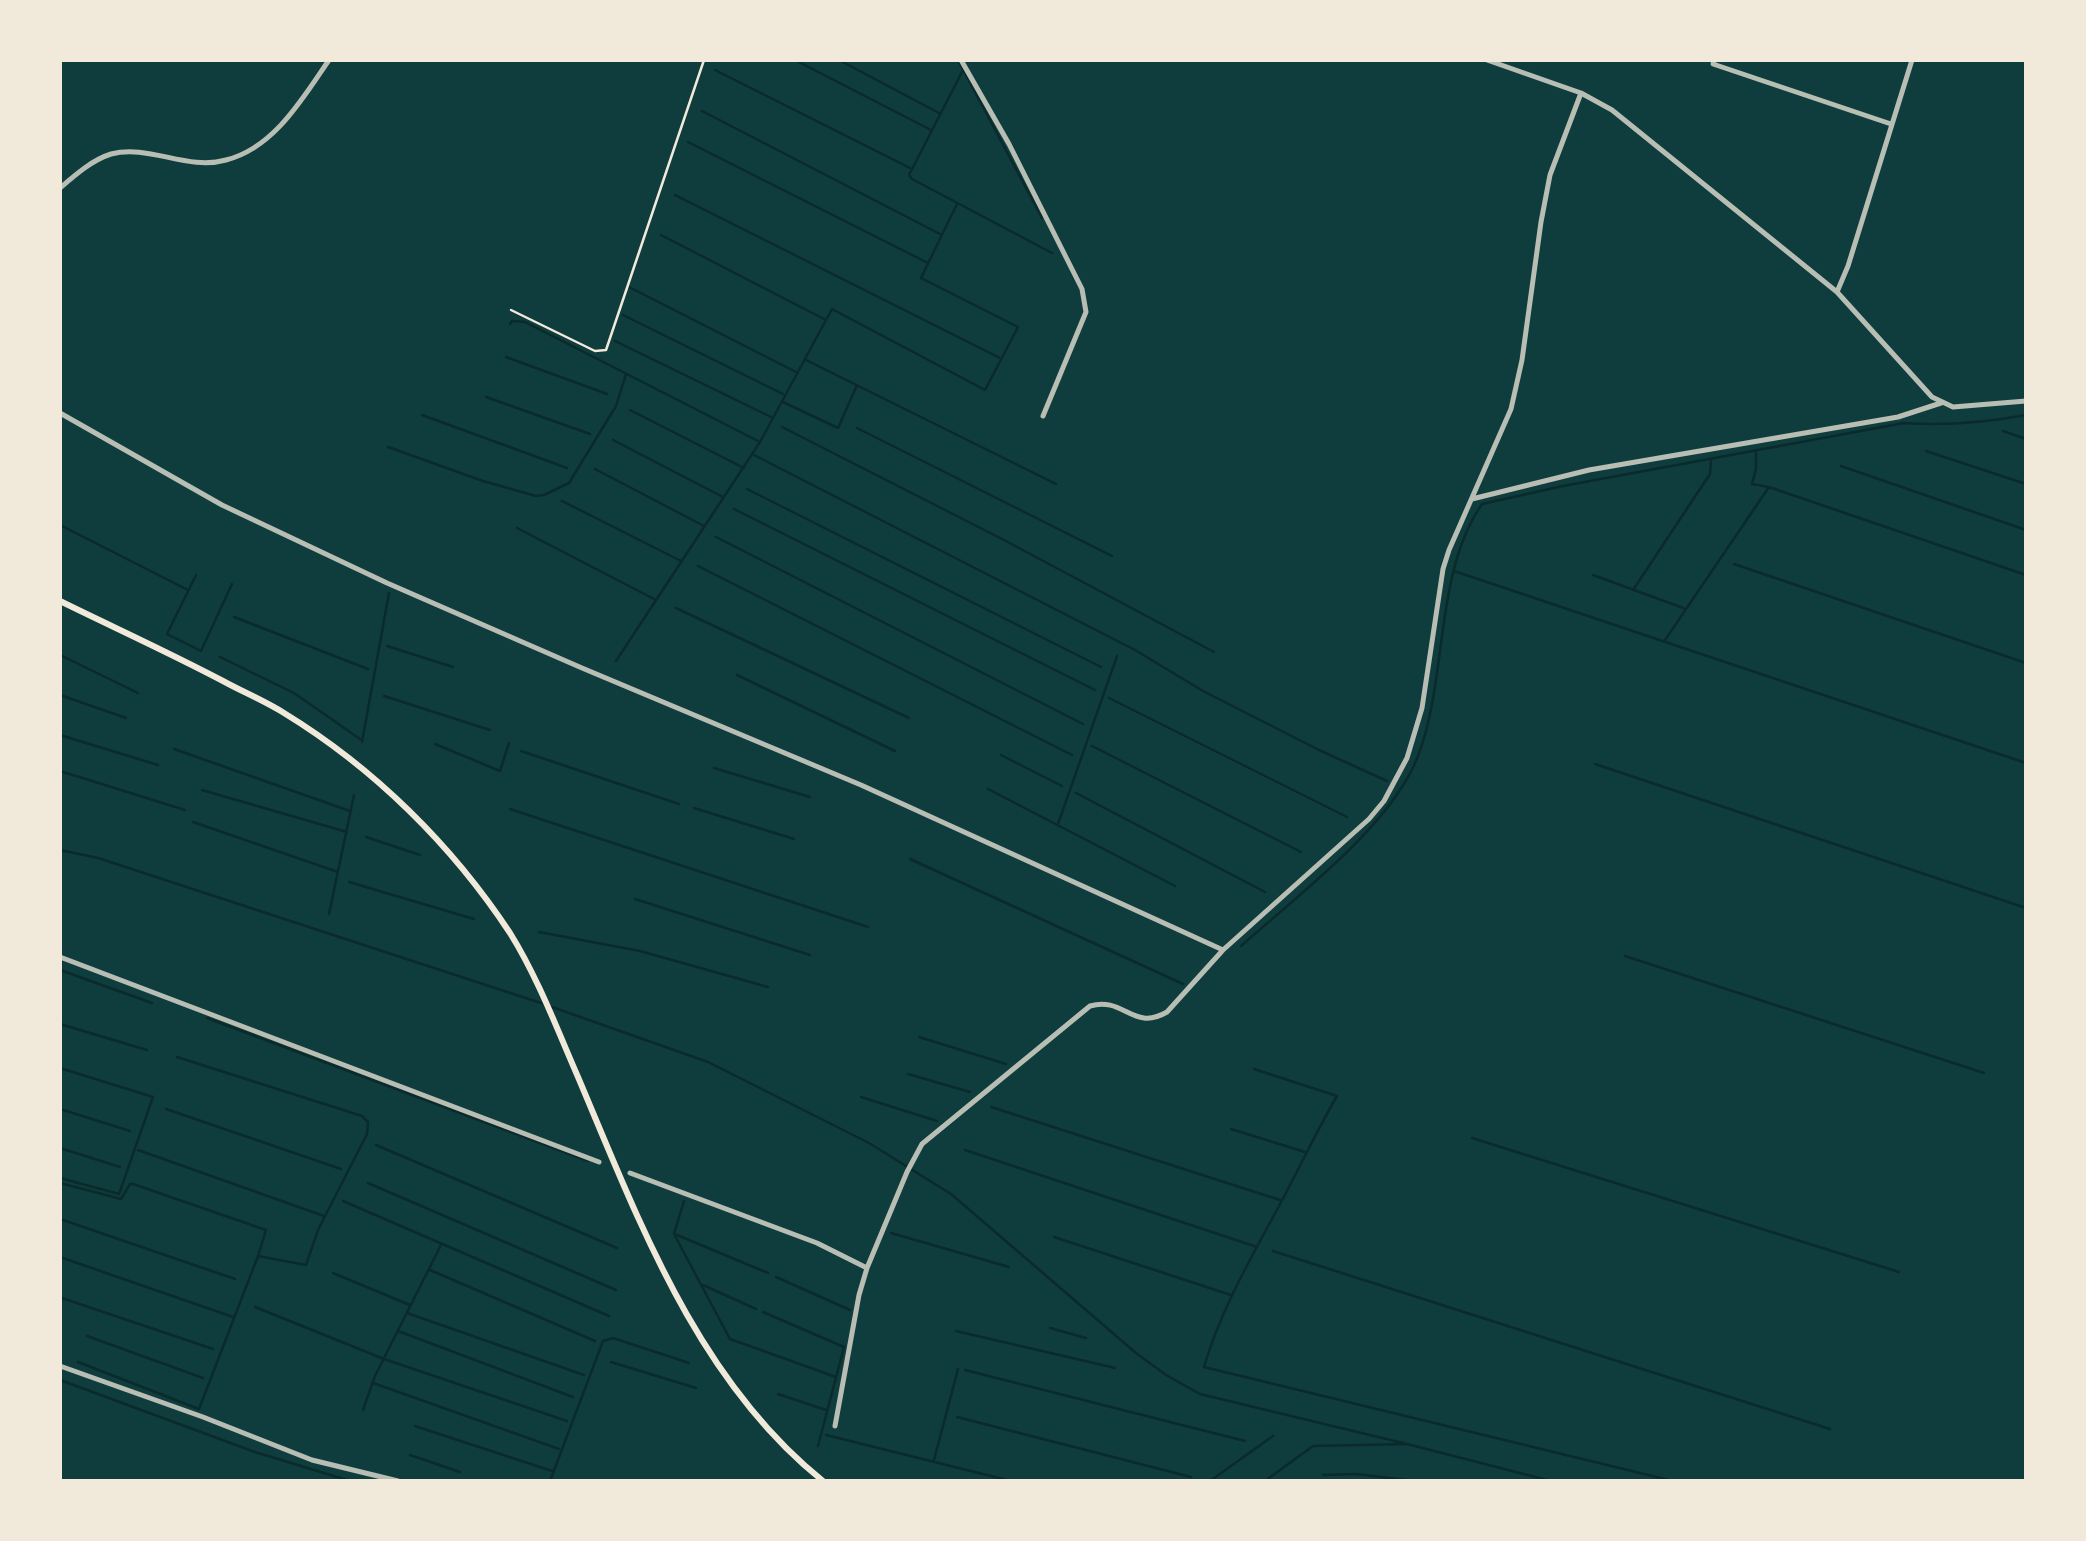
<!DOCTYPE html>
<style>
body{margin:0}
#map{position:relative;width:2086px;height:1541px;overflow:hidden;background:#0f3d3e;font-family:"Public Sans",sans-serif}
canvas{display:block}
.frame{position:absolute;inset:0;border:62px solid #f1e9da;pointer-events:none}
</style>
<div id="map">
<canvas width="2086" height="1541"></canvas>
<div class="frame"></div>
</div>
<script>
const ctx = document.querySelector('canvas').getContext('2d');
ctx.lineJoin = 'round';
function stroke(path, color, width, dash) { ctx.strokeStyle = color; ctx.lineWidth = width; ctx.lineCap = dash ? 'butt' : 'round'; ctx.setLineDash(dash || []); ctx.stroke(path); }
stroke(new Path2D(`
 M795,60L931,130
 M839,60L939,113
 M958,60L1042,218
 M715,70L910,168
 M963,70L909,175L912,179L1052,253
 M702,111L940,234
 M688,142L928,263
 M675,195L1000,358
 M661,235L824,319
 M629,287L798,373
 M623,315L783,394
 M510,324L512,321L525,322L758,441
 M615,341L771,417
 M506,357L607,394
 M806,360L1056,484
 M486,397L590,434
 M783,402L838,428L857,385
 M630,410L744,468
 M422,415L567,468
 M782,427L1004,540L1214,652
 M857,428L1112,556
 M2003,431L2026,439
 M613,440L723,497
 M388,447L483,481L536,496L544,495L569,483L616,406L626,374
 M1926,451L2026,484
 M1756,452V469L1752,484L1769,487L2026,575
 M754,455L1135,650L1203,691L1319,750L1387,781
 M1841,466L2026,530
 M595,469L704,526
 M747,489L1101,667
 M562,501L681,561
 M734,509L1095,690
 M60,525L188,590
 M517,528L656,600
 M716,537L1083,724
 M1734,564L2026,663
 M698,566L1072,755
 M1454,571L2026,763
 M196,575L167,634L201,651L232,584
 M1593,575L1686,609
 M1633,590L1710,474L1711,460
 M676,608L909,718
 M234,617L368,669
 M1665,640L1769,487
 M387,646L453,667
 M60,655L138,693
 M220,657L294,693L360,739
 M616,661L760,442L832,309L985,390L1018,327L921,278L957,204
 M737,675L895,751
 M60,695L126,718
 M384,696L490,730
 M1109,698L1347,817
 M60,735L158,765
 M362,742L389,593
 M435,744L500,771L509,743
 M1092,746L1301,852
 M174,749L350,811
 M521,751L679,804
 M1001,755L1062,786
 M1595,764L2026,908
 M714,768L810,797
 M60,771L185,810
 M988,789L1175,886
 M202,790L347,832
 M1076,793L1265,892
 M694,808L794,839
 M510,809L868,927
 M193,822L338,872
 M1058,824L1117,656
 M366,837L420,855
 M60,850L98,858L544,1004
 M910,859L1183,984
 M349,882L474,919
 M635,899L810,955
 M329,914L354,795
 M539,932L640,951L768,987
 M1241,946C1296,897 1392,825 1418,756C1448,678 1434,573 1482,504L1563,486L1904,423C1947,426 1983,423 2026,415
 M1625,956L1984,1073
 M60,970L152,1003
 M552,1007L708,1062L869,1143L951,1194L1136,1353L1166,1375L1200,1394L1407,1444
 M207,1018L588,1161
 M60,1024L147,1050
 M919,1037L1006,1064
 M60,1068L153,1097L119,1194L60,1178
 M1254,1069L1337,1096C1316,1132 1299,1169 1279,1206C1251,1258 1221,1309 1204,1367L1673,1481
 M908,1074L970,1092
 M861,1097L937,1121
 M991,1107L1280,1200
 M60,1109L130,1131
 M166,1109L341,1169
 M1231,1129L1305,1152
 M1472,1138L1899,1272
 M376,1145L617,1248
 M60,1148L120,1167
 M138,1150L324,1216
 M965,1150L1257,1247
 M60,1183L121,1199L130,1184H133L266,1230L258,1256
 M368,1183L616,1290
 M343,1201L609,1316
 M684,1201L674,1234L730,1339L836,1377
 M60,1219L235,1279
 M891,1233L1009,1267
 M677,1235L768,1273
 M1054,1237L1231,1295
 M1273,1251L1830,1429
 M60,1257L233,1317
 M430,1270L595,1341
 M333,1273L410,1305
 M776,1277L850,1310
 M703,1285L756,1309
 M62,1298L213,1349
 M255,1307L384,1359L567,1421
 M763,1312L844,1347L818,1446
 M407,1313L584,1375
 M1050,1328L1086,1338
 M398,1331L573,1397
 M956,1331L1115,1368
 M87,1336L203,1378
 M78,1362L199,1409L258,1256L306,1265L318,1230L367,1134L368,1122L362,1116L177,1057
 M611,1362L696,1388
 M965,1370L1245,1441
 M60,1380L255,1452L350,1481
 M373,1383L559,1449
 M778,1394L826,1410
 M363,1410L375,1376L441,1245
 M957,1417L1191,1477
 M415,1426L552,1471
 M826,1435L1011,1481
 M410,1455L460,1472
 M934,1460L958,1369
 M1323,1475L1356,1474L1415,1481
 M550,1481L603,1341L613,1338L689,1363
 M1210,1481L1273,1436
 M1265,1481L1313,1446L1407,1444L1551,1481`), '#0a2a2b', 2.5);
stroke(new Path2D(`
 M511,310L595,351L606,350L704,60`), '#f1e9da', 2.5);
stroke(new Path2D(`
 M961,60L1009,144L1082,289L1086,312L1043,416
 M1487,60L1581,93L1612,110L1837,292L1932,397L1953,407L2026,401
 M1714,60L1713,64L1891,124
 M60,188C75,175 92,160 111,154C149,144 187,171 226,160C274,148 303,98 329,60
 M1837,292L1848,266L1912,60
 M60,413L222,505L387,583L582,668L861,785L1223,950
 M1472,499L1589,470L1898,417L1941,403
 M60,957L599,1162
 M630,1173L817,1243L867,1268
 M60,1366L203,1417L312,1460L398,1481
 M835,1426L859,1295L867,1268L907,1172L922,1144L1090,1006C1124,996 1133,1032 1167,1012L1223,950L1369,819L1384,801L1407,758L1422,708L1443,569L1449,550L1511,409L1522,360L1541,222L1550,175L1581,93`), '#b8beb3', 5);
stroke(new Path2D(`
 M60,601C115,628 170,653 223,681C243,692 265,701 284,713C374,768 452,845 510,933C538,978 557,1029 578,1077C639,1221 697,1380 823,1481`), '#f1e9da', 6);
</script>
